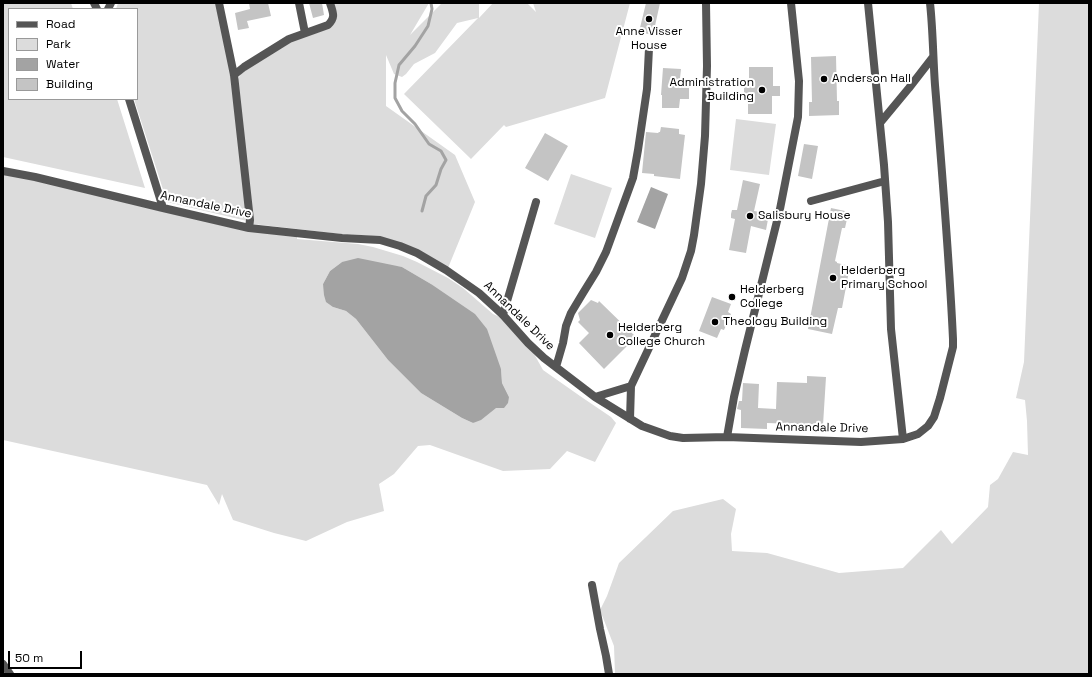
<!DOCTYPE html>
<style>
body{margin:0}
#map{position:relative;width:1092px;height:677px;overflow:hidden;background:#fff;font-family:"Space Grotesk",sans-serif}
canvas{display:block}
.frame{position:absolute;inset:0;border:4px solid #000;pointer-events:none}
.legend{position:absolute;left:8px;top:8px;width:130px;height:92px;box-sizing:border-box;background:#fff;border:1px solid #999;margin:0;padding:5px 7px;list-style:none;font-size:12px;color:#000}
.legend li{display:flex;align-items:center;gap:8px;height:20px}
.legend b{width:20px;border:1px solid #999}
.scale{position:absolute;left:8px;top:651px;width:74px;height:18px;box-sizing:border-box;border:2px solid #000;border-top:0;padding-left:5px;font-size:12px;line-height:14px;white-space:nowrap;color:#000;-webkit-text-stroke:3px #fff;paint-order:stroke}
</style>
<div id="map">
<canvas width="1092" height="677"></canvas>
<div class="frame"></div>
<ul class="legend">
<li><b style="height:5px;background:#555"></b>Road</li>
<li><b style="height:11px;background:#dcdcdc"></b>Park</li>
<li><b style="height:11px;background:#a3a3a3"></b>Water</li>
<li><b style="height:11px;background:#c4c4c4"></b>Building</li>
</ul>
<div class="scale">50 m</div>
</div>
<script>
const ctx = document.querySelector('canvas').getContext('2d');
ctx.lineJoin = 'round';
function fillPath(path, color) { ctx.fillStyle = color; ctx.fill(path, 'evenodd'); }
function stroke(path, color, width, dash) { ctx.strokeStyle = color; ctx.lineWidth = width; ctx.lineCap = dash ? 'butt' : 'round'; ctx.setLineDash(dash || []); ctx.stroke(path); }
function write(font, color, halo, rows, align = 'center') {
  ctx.font = font + ' "Space Grotesk",sans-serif'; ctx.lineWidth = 4; ctx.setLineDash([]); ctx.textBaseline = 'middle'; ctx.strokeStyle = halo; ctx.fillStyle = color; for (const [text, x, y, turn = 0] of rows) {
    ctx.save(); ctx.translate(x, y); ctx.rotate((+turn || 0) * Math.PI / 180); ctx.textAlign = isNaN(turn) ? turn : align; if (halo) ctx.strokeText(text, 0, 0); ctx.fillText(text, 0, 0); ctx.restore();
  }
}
fillPath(new Path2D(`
 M3,3H71L73,9H9V99H117L145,188L3,157Z
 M118,3H217L231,75L247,221L167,202L134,99H137V9H116Z
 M334,3H429L410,35L442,3H479V18L493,3H527L536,12L533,3H630L605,98L506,127L504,125L471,159L404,94L478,18L457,23L435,53L414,64L406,74L402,77L394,74L386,55V106L455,155L475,202L448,268L381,237L361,235L341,234L253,224L237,81L243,70L290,41L331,26Z
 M1039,3H1089V674H615L614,646L600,610L607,596L619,563L673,511L723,499L736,509L731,534L732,551L767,553L839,573L903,568L941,530L952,544L988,507L990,485L998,479L1013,452L1028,455L1027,421L1025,400L1016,398L1024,362Z
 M736,119L776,124L769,175L730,170Z
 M3,173L297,235V239L358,244L373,247L403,256L417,262L448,278L463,288L493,314L504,319L528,343L543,370L580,396L611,417L616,423L595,462L567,451L550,469L503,471L430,445L418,446L394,474L379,484L384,511L347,522L306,541L274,533L233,520L222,494L219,505L207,485L3,440ZM342,262L402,267L431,284L501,369L502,383L509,397L473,423L462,418L421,393L388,360L356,319L346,311L333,307L323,284L330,271Z
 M571,174L612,188L595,238L554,224Z`), '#dcdcdc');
fillPath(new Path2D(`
 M651,187L668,194L655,229L637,222Z
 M358,258L402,267L431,284L475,314L487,329L501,369L502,383L509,397L508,403L504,408H496L481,420L473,423L462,418L421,393L388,360L356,319L346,311L333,307L326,302L324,295L323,284L330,271L342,262Z`), '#a3a3a3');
stroke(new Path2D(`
 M422,211L426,196L436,185L441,169L446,160L441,151L429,144L415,124L402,111L395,98V83L399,65L415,46L428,26L432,9L431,3`), '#a3a3a3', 3);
fillPath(new Path2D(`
 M249,3H268L271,16L247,21L249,28L238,30L235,13L250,9Z
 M309,3H322L324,15L313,18Z
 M646,3H660L653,35L639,32Z
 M836,56L837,101H839V115L809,116V102H812L811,57Z
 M749,67H773V86H780V96H772V114H748V95L744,94V86H749Z
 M663,68L681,69L680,78L689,79V99H680L679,108H662V95H661Z
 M661,127L679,129V134L685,135L680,179L654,176V174L642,173L646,132L658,133L659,132H660Z
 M545,133L568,146L548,181L525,168Z
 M804,144L818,146L812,179L798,176Z
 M743,180L760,184L754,211L769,214L766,230L751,226L746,253L729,250L735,219L731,218V214L732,210H737Z
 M831,208L845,211L844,219H847L845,228H842L835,261L837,262V263L850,266L842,308H838L832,334L808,329Z
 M712,297L731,304L728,312L731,314L724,330L721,329L717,338L699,331Z
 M591,300L598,303L599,301L636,337L604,369L579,343L589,333L578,322L580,320L578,313Z
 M807,376L826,377L823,425L767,423V429L741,428V410L737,409L739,401H742L743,383L759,384L758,408L776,409L777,382L807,383Z`), '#c4c4c4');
stroke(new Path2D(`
 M94,3L97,9
 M219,3L234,75L250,220L249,228
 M299,3L305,33
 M868,3L884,165L888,222L891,329L903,439
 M108,9L111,3
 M234,75L244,67L289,39L328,25C336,17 333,13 330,3
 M129,99L163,208
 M880,123L909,88L933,57
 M3,171L35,177L163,208L249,228L342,238L380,240L400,246L417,253L446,270L479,293L503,315L528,343L544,358L595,397L642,426L670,436L683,438L727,437L861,442L903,439L918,434L928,426L934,417L940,398L953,347V339C949,254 942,170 935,85C933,58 933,30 930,3
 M811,201L885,181
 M503,315L536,202
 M556,367L563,343L566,326L571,313L583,293L596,272L606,252L633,178L638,150L647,89L649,48
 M595,397L631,386
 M630,419L631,386L682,278L691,251L694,235L701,184L705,136L707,66L706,3
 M727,437L734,397L745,350L780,209L798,117L799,81L791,3
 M592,585L600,629L606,656L609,674
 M3,664L10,674`), '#555', 8);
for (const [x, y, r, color] of [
 [649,19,4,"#000"],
 [824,79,4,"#000"],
 [762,90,4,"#000"],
 [750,216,4,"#000"],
 [833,278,4,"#000"],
 [732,297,4,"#000"],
 [715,322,4,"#000"],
 [610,335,4,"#000"]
]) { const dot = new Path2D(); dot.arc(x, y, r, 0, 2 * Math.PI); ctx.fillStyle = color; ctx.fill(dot); stroke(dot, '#fff', 1.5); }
write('12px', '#000', '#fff', [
 ["Anne Visser",649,32,"center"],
 ["House",649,46,"center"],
 ["Anderson Hall",832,79],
 ["Administration",754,83,"right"],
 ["Building",754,97,"right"],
 ["Salisbury House",758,216],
 ["Helderberg",841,271],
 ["Primary School",841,285],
 ["Helderberg",740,290],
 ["College",740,304],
 ["Theology Building",723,322],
 ["Helderberg",618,328],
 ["College Church",618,342]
], 'left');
write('12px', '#000', '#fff', [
 ["Annandale Drive",206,205,12],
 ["Annandale Drive",519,316,44],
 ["Annandale Drive",822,428,1]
]);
</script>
